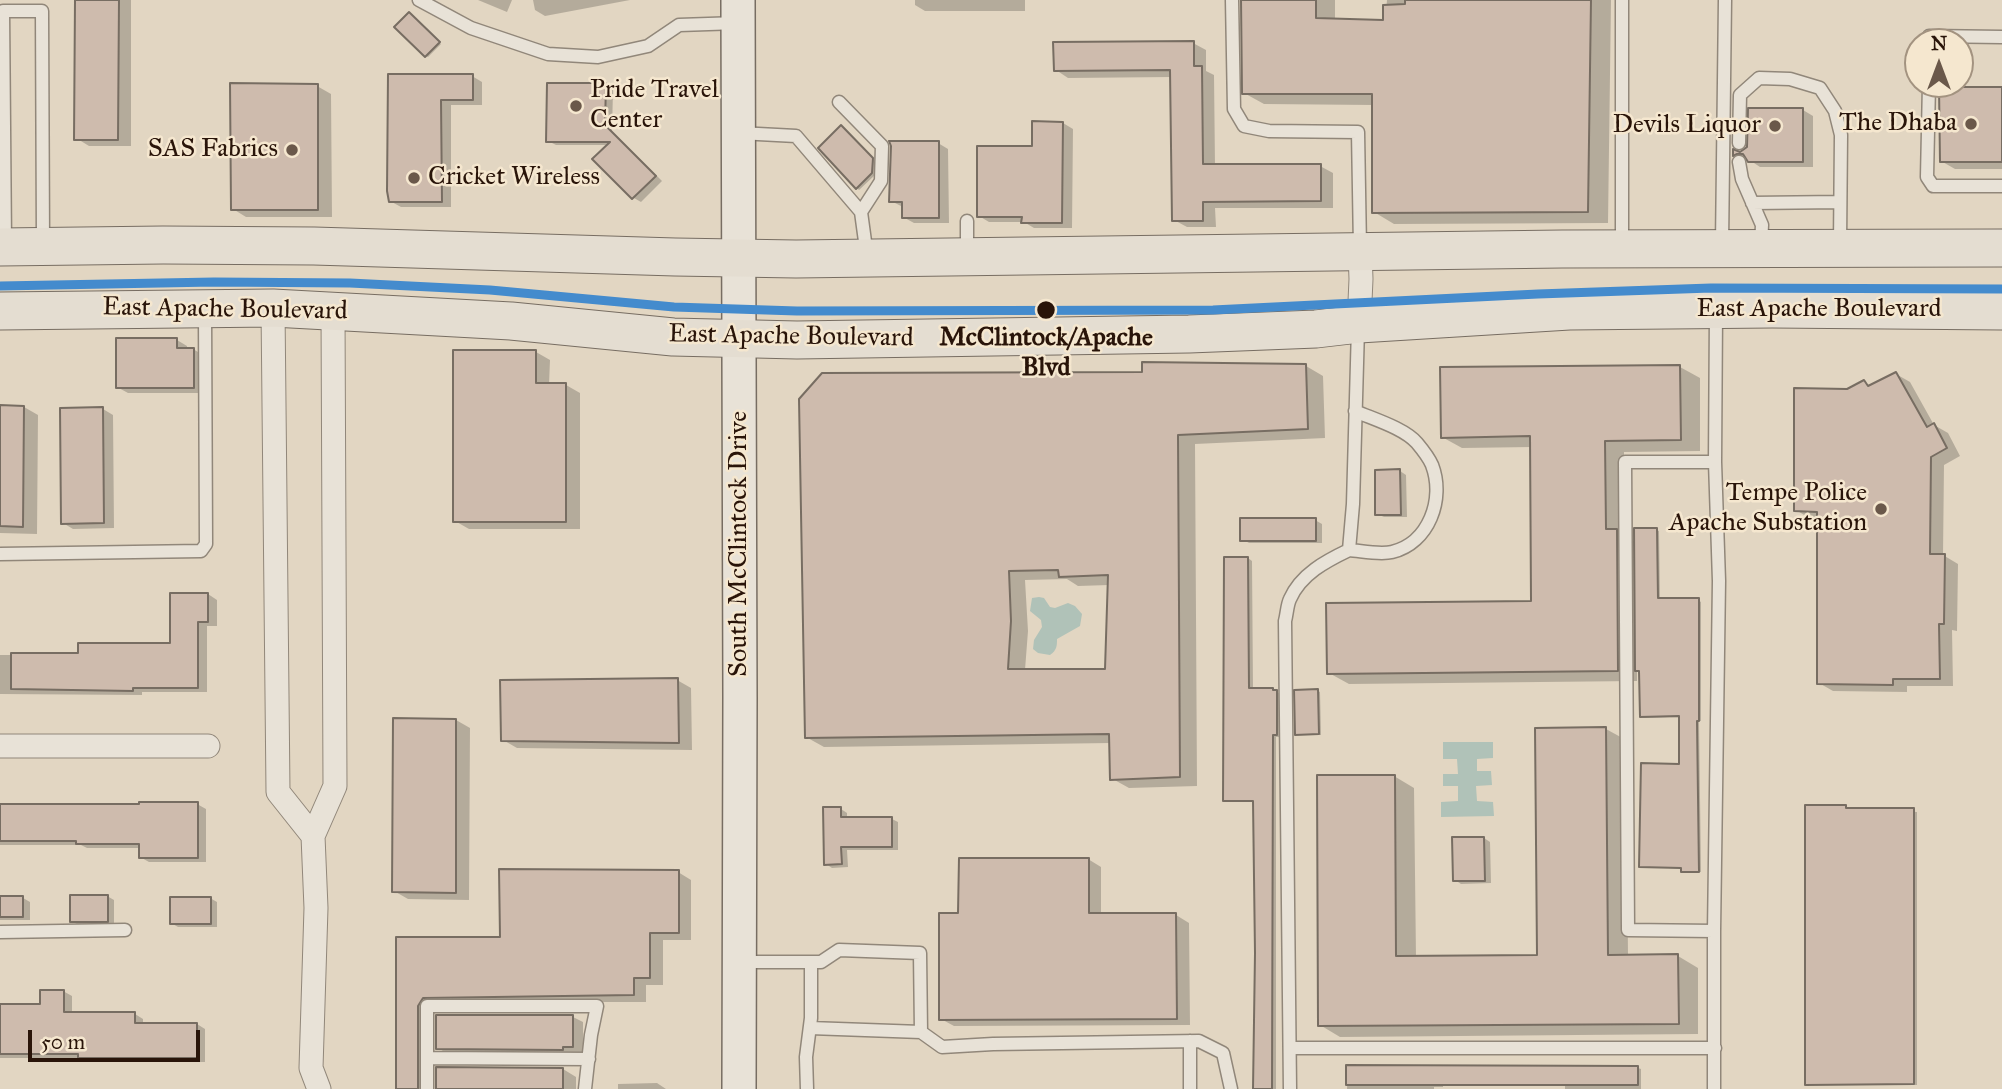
<!DOCTYPE html>
<style>
body{margin:0}
#map{position:relative;width:2002px;height:1089px;overflow:hidden;background:#e2d6c2;font-family:"IM FELL Great Primer",serif}
canvas{display:block}
.north{position:absolute;left:1904px;top:28px;width:70px;height:70px;box-sizing:border-box;background:#f5e7cf;border:2px solid #a39380;border-radius:50%;rotate:0deg;font-size:19px;font-weight:700;line-height:28px;text-align:center;color:#291409}
.north::after{content:'';display:block;margin:auto;width:24px;height:32px;background:#6a584a;clip-path:polygon(50% 0,100% 100%,50% 72%,0 100%)}
.scale{position:absolute;left:28px;top:1030px;width:172px;height:32px;box-sizing:border-box;border:4px solid #291409;border-top:0;padding-left:9px;font-size:21px;line-height:24px;white-space:nowrap;color:#291409;-webkit-text-stroke:5px #f5e7cf;paint-order:stroke}
</style>
<div id="map">
<canvas width="2002" height="1089"></canvas>
<div class="north">N</div>
<div class="scale">50 m</div>
</div>
<script>
const ctx = document.querySelector('canvas').getContext('2d');
ctx.lineJoin = 'round';
function fillPath(path, color) { ctx.fillStyle = color; ctx.fill(path, 'evenodd'); }
function stroke(path, color, width, dash) { ctx.strokeStyle = color; ctx.lineWidth = width; ctx.lineCap = dash ? 'butt' : 'round'; ctx.setLineDash(dash || []); ctx.stroke(path); }
function write(font, color, halo, rows, align = 'center') {
  ctx.font = font + ' "IM FELL Great Primer",serif'; ctx.lineWidth = 5; ctx.setLineDash([]); ctx.textBaseline = 'middle'; ctx.strokeStyle = halo; ctx.fillStyle = color; for (const [text, x, y, turn = 0] of rows) {
    ctx.save(); ctx.translate(x, y); ctx.rotate((+turn || 0) * Math.PI / 180); ctx.textAlign = isNaN(turn) ? turn : align; if (halo) ctx.strokeText(text, 0, 0); ctx.fillText(text, 0, 0); ctx.restore();
  }
}
fillPath(new Path2D(`
 M1039,597L1044,598L1050,607L1055,608L1068,603L1075,606L1082,614L1080,626L1057,639C1057,646 1057,650 1050,655L1038,653L1033,649L1034,640L1042,627L1041,620L1030,611L1032,598Z
 M1443,742H1493V758L1477,759V771H1491L1492,785L1476,786L1477,801L1493,802L1494,816L1441,817V802L1458,801V786H1443V774H1458L1457,759H1443Z`), '#b0c2b8');
fillPath(new Path2D(`
 M76,0H131V146H89L76,138Z
 M478,0H512L507,12Z
 M533,0H630L545,16L535,10Z
 M915,0H1025V11H925L915,5Z
 M1242,0H1335V21L1385,22L1387,0H1611L1608,223L1394,224L1374,212L1373,105L1264,104L1244,93Z
 M412,16L441,44L428,57L426,56Z
 M1193,43L1206,50V71L1214,75L1215,166H1320L1333,173V208H1215L1216,227H1187L1174,220L1172,77L1068,78L1056,70Z
 M390,76H472L482,82V105H451V207H401L390,201Z
 M605,85L613,90L612,131L662,181L641,202L634,198L595,159L609,145H556L548,141Z
 M317,86L331,94L332,217H246L233,209Z
 M2002,88V169H1955L1941,161Z
 M1803,110L1813,116V167H1760L1748,159L1744,161L1735,155L1734,151L1740,154Z
 M1063,123L1073,129L1072,228H1034L1024,222H989L979,216L1034,147Z
 M844,129L875,161V175L859,190L857,188Z
 M938,143L948,149L949,223H914L903,217V207L891,201Z
 M177,340L187,346V349H193L203,355V393H128L117,387Z
 M536,352L550,360L549,385H566L580,393V529H469L455,521Z
 M1306,366L1323,376L1325,438L1195,444L1197,786L1129,788L1111,778V743L824,747L806,737L1143,374ZM1067,579L1078,586L1109,585L1107,670H1025L1028,631L1025,580Z
 M1680,367L1700,378V451L1624,452L1625,536L1636,542L1656,530L1659,531L1660,600H1698L1701,602V721H1699L1701,872L1685,873L1682,869L1641,866L1681,766L1680,717L1644,718L1641,716V671L1637,670V681L1349,684L1329,673L1533,603L1532,447L1462,448L1442,437Z
 M1896,374L1910,382L1934,425L1948,433L1960,456L1944,465L1943,555L1958,564L1957,631L1952,630L1953,686H1907V692L1833,691L1819,683V518H1809L1796,510L1847,391L1864,382L1871,386Z
 M0,407H24L38,415L37,534L0,533Z
 M103,409L113,415L114,528L73,529L63,523Z
 M1400,471L1406,475L1407,517H1384L1377,514Z
 M1315,520L1322,524V543H1249L1242,539Z
 M1248,558L1252,561L1253,690L1277,692L1281,694V737H1276V1089H1255V802H1229L1225,800Z
 M208,594L217,600V626H207V692H142V695L0,694V655H80L171,645Z
 M677,680L691,688L692,750L517,748L503,740Z
 M1318,691L1320,692L1321,735H1299L1297,734Z
 M456,720L470,728L469,900L408,899L394,891Z
 M1606,729L1626,740L1628,956H1678L1698,968V1034L1340,1037L1320,1025L1394,776L1414,788L1416,958L1539,957Z
 M197,804L206,809V862H149L140,857V848H87L81,845H0V805Z
 M1845,807L1917,812V1085H1809L1806,1084Z
 M841,809L847,813V819H892L898,822V850H847L848,867L832,868L826,864Z
 M1484,838L1490,842L1491,883L1461,884L1455,880Z
 M1088,859L1101,867V915H1176L1189,923L1190,1025L954,1026L941,1019L960,914Z
 M678,872L691,880V940H663V985H646V1002H586L432,1010L431,1089H398V939H502Z
 M107,896L114,900V924L78,925L72,921Z
 M0,898H23L30,902V920H0Z
 M210,898L217,902V927H178L171,923Z
 M63,991L72,996V1014H135L143,1019V1024H197L205,1029V1062H88L82,1058H0V1005L42,1006Z
 M573,1017L583,1022V1052H573V1055L448,1054L438,1048Z
 M1348,1067L1638,1068L1641,1069V1089H1565V1086L1443,1085V1087H1434V1089H1347Z
 M563,1069L576,1077V1089H437Z
 M657,1083L666,1089H618V1084Z`), '#0003');
const building = new Path2D(`
 M75,0H119L118,140H74Z
 M1241,0H1316V18L1383,20V5L1405,4V0H1591L1588,212L1372,213V94H1242Z
 M409,12L440,42L425,57L394,27Z
 M1194,41V66H1202L1203,164H1321V201L1203,202V221H1172L1170,70L1054,71L1053,42Z
 M388,74H473V100H441L442,202H389L387,191Z
 M230,83L318,84V210H231Z
 M547,83H606L605,125L656,176L632,199L592,159L610,142H546Z
 M1939,87H2002V162H1940Z
 M1748,108H1803V162H1748L1743,154H1737L1733,156V149L1740,152L1747,147Z
 M1032,121L1063,122L1062,223H1021L1022,217H977V146H1032Z
 M841,125L873,158L872,173L856,189L818,148Z
 M889,141H939V218H902V202H889L891,146Z
 M116,338H177V348H194V388H116Z
 M453,350H536V383H566V522H453Z
 M1142,362L1306,364L1308,429L1178,435L1180,777L1110,780L1109,734L805,738L799,399L822,373L1142,372ZM1058,570L1059,577L1108,575L1105,669H1008L1011,621L1009,571Z
 M1680,365L1681,440L1605,441L1606,529H1617L1618,671L1327,674L1326,603L1531,601L1530,436L1441,438L1440,367Z
 M1896,372L1927,427L1934,423L1947,448L1931,457L1930,554H1945L1944,624H1939L1940,679H1893V685L1817,684V512L1794,511V388L1847,389L1864,380L1868,386Z
 M0,405L24,406L23,527L0,526Z
 M103,407L104,523L61,524L60,408Z
 M1400,469L1401,515H1375V470Z
 M1240,518H1316V541H1240Z
 M1634,528H1657L1658,598H1699V721H1697L1699,872H1681V868L1639,867L1641,763L1679,764V716L1640,717L1639,671H1635Z
 M1224,557H1248L1249,688H1273V690H1277V735H1273L1272,1089H1253L1255,953L1253,801H1223Z
 M170,593H208V622H198V688H133V691L11,689V653H78V643H170Z
 M678,678L679,743L501,741L500,680Z
 M1318,689L1319,734L1295,735L1294,690Z
 M393,718L456,719V893L392,892Z
 M1606,727L1608,955L1678,954L1679,1024L1318,1026L1317,775H1395L1396,956L1537,955L1535,728Z
 M139,802H198V858H139V844H76V841H0V804H139Z
 M1805,805H1846V808H1914V1084L1805,1085Z
 M823,807H841V817H892V847H841L842,864L824,865Z
 M1452,837H1484L1485,881H1453Z
 M959,858H1089V913H1176L1177,1019L939,1020V913H958Z
 M499,869L679,870V933H650V978H634V995L423,998L418,1006V1089H396V937H500Z
 M70,895H108V922H70Z
 M0,896H23V917H0Z
 M170,897H211V924H170Z
 M40,990H64V1012H135V1023H197V1058H78V1054H0V1004H40Z
 M436,1015H573V1047H563V1050L436,1049Z
 M1346,1065L1638,1066V1085H1346Z
 M436,1067L563,1068V1089H436Z`);
fillPath(building, '#cebbad');
stroke(building, '#776d62', 2);
const lane = new Path2D(`
 M419,0L471,28L548,54L598,57L648,46L679,25L738,23
 M1232,0L1234,109L1244,126L1269,131L1358,132L1360,248
 M1929,42V36L2002,37
 M1929,84L1927,177L1933,186H2002
 M839,102L882,146L881,181L861,212
 M739,133L796,136L861,212L867,256
 M1739,143L1740,95L1759,78L1790,79L1820,88L1835,111L1841,135L1840,244
 M1739,162L1742,179L1762,225L1761,245
 M1752,203L1840,202
 M967,221V253
 M5,243L3,11H42L43,242
 M1722,244L1725,0
 M1622,245V0
 M1349,550C1362,551 1380,555 1392,552C1429,543 1445,499 1432,465C1429,458 1422,449 1417,443C1404,428 1373,419 1355,411
 M0,554L201,551L206,544L205,313
 M1714,931L1628,930L1625,462H1715
 M0,932L125,930
 M740,962H821L839,950L920,953L921,1032L942,1047L993,1044L1199,1041L1223,1053L1231,1089
 M810,1028L921,1032
 M1190,1041V1089
 M1291,1048H1715
 M427,1058L589,1059
 M427,1089V1006H597L591,1035L585,1089
 M807,1089L806,1057L811,1018V962
 M1290,1089L1285,621C1287,614 1287,605 1290,599C1301,574 1326,561 1349,550L1353,504L1358,328
 M1714,1089V931L1719,581L1715,462L1716,312`);
const street = new Path2D(`
 M273,308L278,792L313,836
 M1359,324L1361,279L1360,252
 M0,746H208
 M319,1089L311,1068L316,908L313,836L335,786L333,310`);
const secondary = new Path2D(`
 M738,0L740,697L739,1089`);
const primary = new Path2D(`
 M0,247L163,245L314,246L675,257L796,259L1562,249L2002,248
 M0,311L273,308L511,321L673,337L797,340L1189,334L1316,329L1359,324L1569,311L1772,309L2002,311`);
stroke(lane, '#91877a', 15);
stroke(street, '#91877a', 25);
stroke(secondary, '#776d62', 36);
stroke(primary, '#776d62', 39);
stroke(lane, '#e8e2d7', 12);
stroke(street, '#e8e2d7', 23);
stroke(secondary, '#e8e2d7', 33);
stroke(primary, '#e4ddd1', 37);
stroke(new Path2D(`
 M0,286L214,282L350,283L490,290L674,307L797,311L1213,310L1538,294L1711,288L2002,289`), '#448bcd', 9);
for (const [x, y, r, color] of [
 [576,106,7,"#6a584a"],
 [1971,124,7,"#6a584a"],
 [1775,126,7,"#6a584a"],
 [292,150,7,"#6a584a"],
 [414,178,7,"#6a584a"],
 [1046,310,10,"#291409"],
 [1881,509,7,"#6a584a"]
]) { const dot = new Path2D(); dot.arc(x, y, r, 0, 2 * Math.PI); ctx.fillStyle = color; ctx.fill(dot); stroke(dot, '#f5e7cf', 2.5); }
write('26px', '#291409', '#f5e7cf', [
 ["Pride Travel",590,91,"left"],
 ["Center",590,121,"left"],
 ["The Dhaba",1957,124],
 ["Devils Liquor",1761,126],
 ["SAS Fabrics",278,150],
 ["Cricket Wireless",428,178,"left"],
 ["Tempe Police",1867,494],
 ["Apache Substation",1867,524]
], 'right');
write('26px', '#291409', '#f5e7cf', [
 ["East Apache Boulevard",225,310,1],
 ["East Apache Boulevard",1819,310],
 ["East Apache Boulevard",791,337,1],
 ["South McClintock Drive",740,544,-90]
]);
write('bold 26px', '#291409', '#f5e7cf', [
 ["McClintock/Apache",1046,339],
 ["Blvd",1046,369]
]);
</script>
